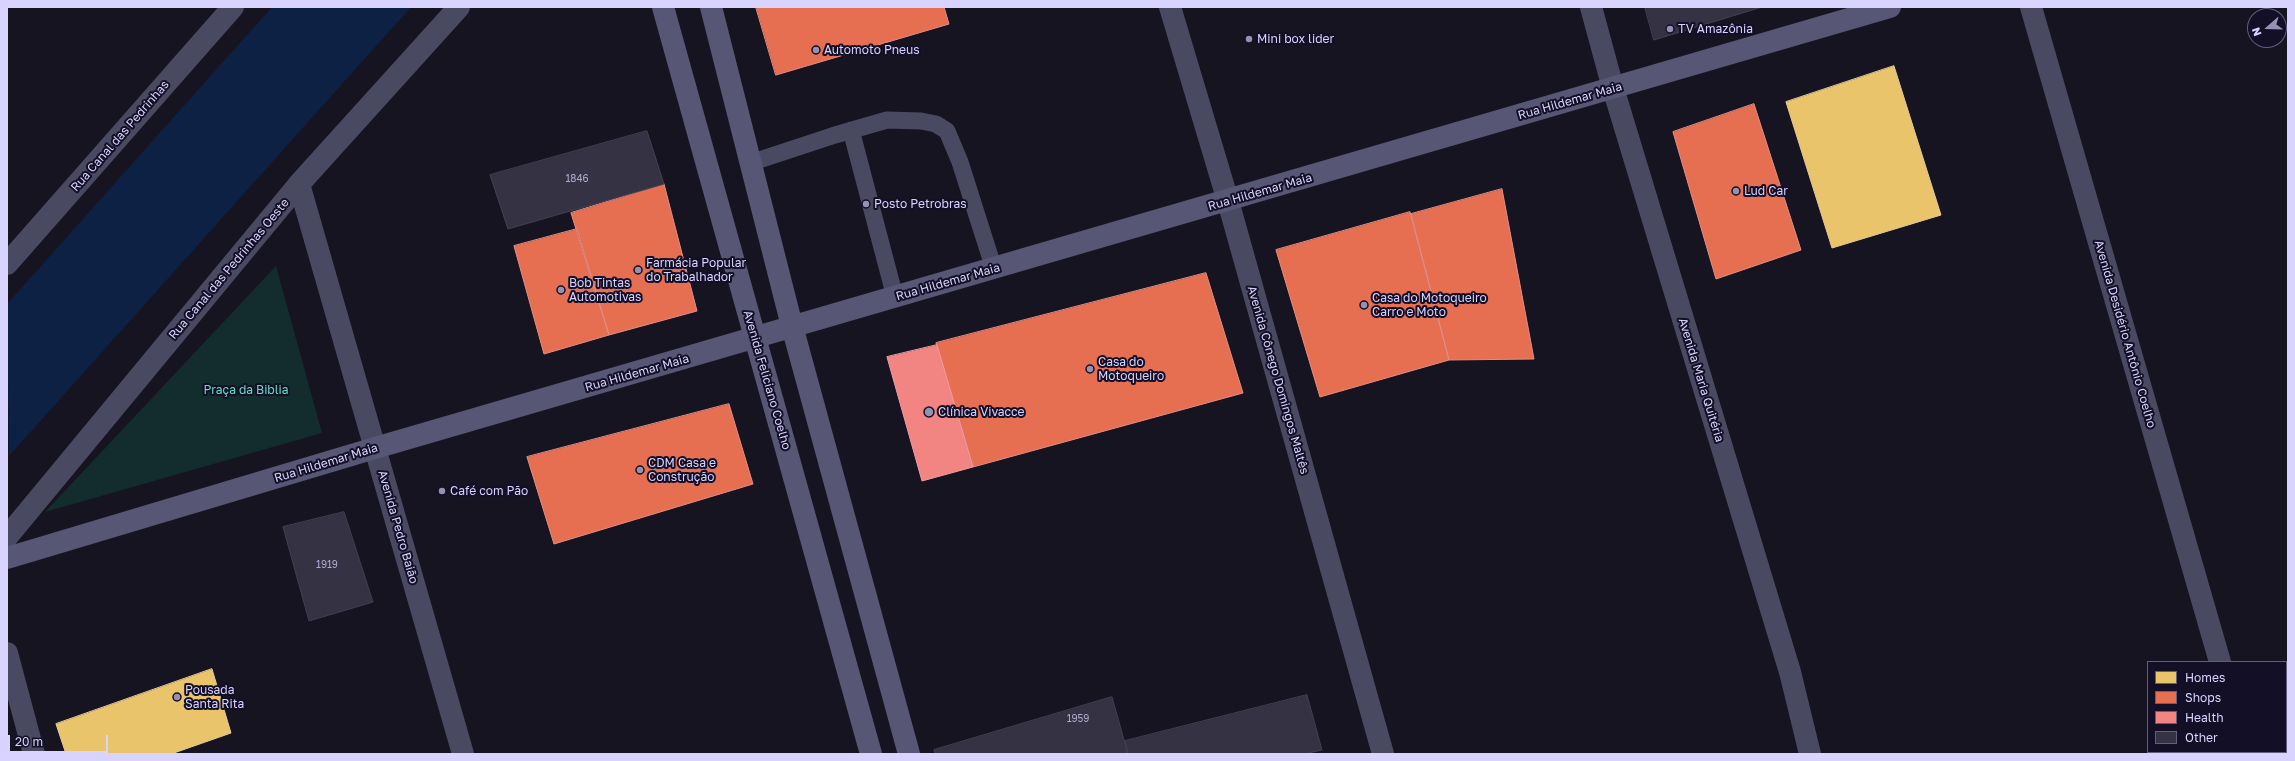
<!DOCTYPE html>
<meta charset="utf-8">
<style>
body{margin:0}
#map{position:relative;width:2295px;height:761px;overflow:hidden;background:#161421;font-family:"Golos Text",sans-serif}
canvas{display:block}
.frame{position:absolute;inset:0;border:8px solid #d9d4ff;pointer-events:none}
.legend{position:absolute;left:2147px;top:661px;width:140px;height:92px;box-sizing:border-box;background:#130f26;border:1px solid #625e7d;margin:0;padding:5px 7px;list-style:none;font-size:12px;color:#d9d4ff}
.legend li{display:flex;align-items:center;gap:8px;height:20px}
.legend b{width:20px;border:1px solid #625e7d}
.north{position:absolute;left:2247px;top:8px;width:40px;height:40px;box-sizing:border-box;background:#130f26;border:1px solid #625e7d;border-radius:50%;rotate:250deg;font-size:11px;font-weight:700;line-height:16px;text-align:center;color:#d9d4ff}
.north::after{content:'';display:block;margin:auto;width:14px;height:18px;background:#9591b1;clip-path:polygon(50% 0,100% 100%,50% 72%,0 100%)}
.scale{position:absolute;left:8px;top:735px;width:100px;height:18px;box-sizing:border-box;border:2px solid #d9d4ff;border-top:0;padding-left:5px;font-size:12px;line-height:14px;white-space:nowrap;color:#d9d4ff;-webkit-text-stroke:3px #130f26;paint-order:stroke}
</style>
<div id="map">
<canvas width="2295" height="761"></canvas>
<div class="frame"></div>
<ul class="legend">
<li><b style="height:11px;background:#e9c46a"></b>Homes</li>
<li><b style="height:11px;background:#e76f51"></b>Shops</li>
<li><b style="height:11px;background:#f28482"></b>Health</li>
<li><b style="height:11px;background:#343243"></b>Other</li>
</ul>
<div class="north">N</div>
<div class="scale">20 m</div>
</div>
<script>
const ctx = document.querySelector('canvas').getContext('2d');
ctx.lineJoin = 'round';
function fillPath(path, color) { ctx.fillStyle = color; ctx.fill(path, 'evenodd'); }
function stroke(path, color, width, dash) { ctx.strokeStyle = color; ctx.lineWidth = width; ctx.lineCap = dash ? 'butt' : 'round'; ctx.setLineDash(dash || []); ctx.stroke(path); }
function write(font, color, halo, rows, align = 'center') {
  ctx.font = font + ' "Golos Text",sans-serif'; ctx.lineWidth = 4; ctx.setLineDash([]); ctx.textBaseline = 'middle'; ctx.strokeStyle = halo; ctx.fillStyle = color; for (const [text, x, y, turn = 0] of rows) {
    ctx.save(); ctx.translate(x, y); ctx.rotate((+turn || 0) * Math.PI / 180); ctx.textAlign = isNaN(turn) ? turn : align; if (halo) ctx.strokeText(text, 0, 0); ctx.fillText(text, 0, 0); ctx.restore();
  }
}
fillPath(new Path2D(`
 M276,266L322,433L45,512Z`), '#132c2d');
fillPath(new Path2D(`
 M272,7H411L9,456L7,304Z`), '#0d2144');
const homes = new Path2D(`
 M1894,66L1941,215L1832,248L1786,102Z
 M212,669L231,733L171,754H66L56,724Z`);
fillPath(homes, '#e9c46a');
stroke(homes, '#e4c997', 1);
const shops = new Path2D(`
 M756,7H944L949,24L776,75Z
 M1754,104L1801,250L1716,279L1673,132Z
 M664,184L697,311L609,335L571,213Z
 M1502,189L1534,359L1449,360L1411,214Z
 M1410,212L1449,360L1320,397L1276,250Z
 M577,229L609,335L544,354L514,246Z
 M1206,273L1243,393L973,467L936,343Z
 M729,404L753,484L554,544L527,457Z`);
fillPath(shops, '#e76f51');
stroke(shops, '#e38d85', 1);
const health = new Path2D(`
 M937,345L973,467L922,481L887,357Z`);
fillPath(health, '#f28482');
stroke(health, '#ea9ca8', 1);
const building = new Path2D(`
 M1645,7H1762L1654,40Z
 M647,131L664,184L508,229L490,175Z
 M344,512L373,602L309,621L283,527Z
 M2286,674H2288V692L2286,685Z
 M1307,695L1322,750L1304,754H1128L1125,741Z
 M1112,697L1128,754H935L934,750Z`);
fillPath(building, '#343243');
stroke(building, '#433f54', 1);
stroke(new Path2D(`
 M851,130L895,297
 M750,163L835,135L887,120L921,121L936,124L947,131L960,162L994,269`), '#4a4962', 17);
stroke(new Path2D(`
 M1170,7L1228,201L1383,754
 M1591,7L1613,88L1790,672L1810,754
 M2031,7L2220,662
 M299,184L463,754
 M7,264L233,7
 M7,537L299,184L459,7
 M7,653L34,754
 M2246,752L2247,754`), '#4a4962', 22);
stroke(new Path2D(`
 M663,7L871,754
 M711,7L792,326L909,754
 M7,558L375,448L1890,7`), '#575674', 22);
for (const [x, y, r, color] of [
 [1670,29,4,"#9591b1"],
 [1249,39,4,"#9591b1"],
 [816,50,4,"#9591b1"],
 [1736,191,4,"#9591b1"],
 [866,204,4,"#9591b1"],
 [638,270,4,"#9591b1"],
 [561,290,4,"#9591b1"],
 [1364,305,4,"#9591b1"],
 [1090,369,4,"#9591b1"],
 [929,412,5,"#9591b1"],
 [640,470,4,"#9591b1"],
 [442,491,4,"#9591b1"],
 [177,697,4,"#9591b1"]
]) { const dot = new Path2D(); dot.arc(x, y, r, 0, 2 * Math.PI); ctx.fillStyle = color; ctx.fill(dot); stroke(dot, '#130f26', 1.5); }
write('10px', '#b0acd0', null, [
 ["1846",577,179],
 ["1919",327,565],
 ["1959",1078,719]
]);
write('12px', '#d9d4ff', '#130f26', [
 ["TV Amazônia",1678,29],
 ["Mini box lider",1257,39],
 ["Automoto Pneus",824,50],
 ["Lud Car",1744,191],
 ["Posto Petrobras",874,204],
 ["Farmácia Popular",646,263],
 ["do Trabalhador",646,277],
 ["Bob Tintas",569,283],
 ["Automotivas",569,297],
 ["Casa do Motoqueiro",1372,298],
 ["Carro e Moto",1372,312],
 ["Casa do",1098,362],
 ["Motoqueiro",1098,376],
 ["Clínica Vivacce",938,412],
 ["CDM Casa e",648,463],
 ["Construção",648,477],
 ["Café com Pão",450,491],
 ["Pousada",185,690],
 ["Santa Rita",185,704]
], 'left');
write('12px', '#d9d4ff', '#130f26', [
 ["Rua Hildemar Maia",1570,101,-16],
 ["Rua Canal das Pedrinhas",120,136,-49],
 ["Rua Hildemar Maia",1260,192,-16],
 ["Rua Canal das Pedrinhas Oeste",229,269,-50],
 ["Rua Hildemar Maia",948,282,-16],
 ["Avenida Desidério Antônio Coelho",2125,334,74],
 ["Rua Hildemar Maia",637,373,-16],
 ["Avenida Feliciano Coelho",767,380,74],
 ["Avenida Cônego Domingos Maltês",1278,380,74],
 ["Avenida Maria Quitéria",1701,380,73],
 ["Rua Hildemar Maia",326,463,-17],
 ["Avenida Pedro Baião",398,527,74]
]);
write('12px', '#5fe0c0', '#130f26', [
 ["Praça da Biblia",246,390]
]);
</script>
